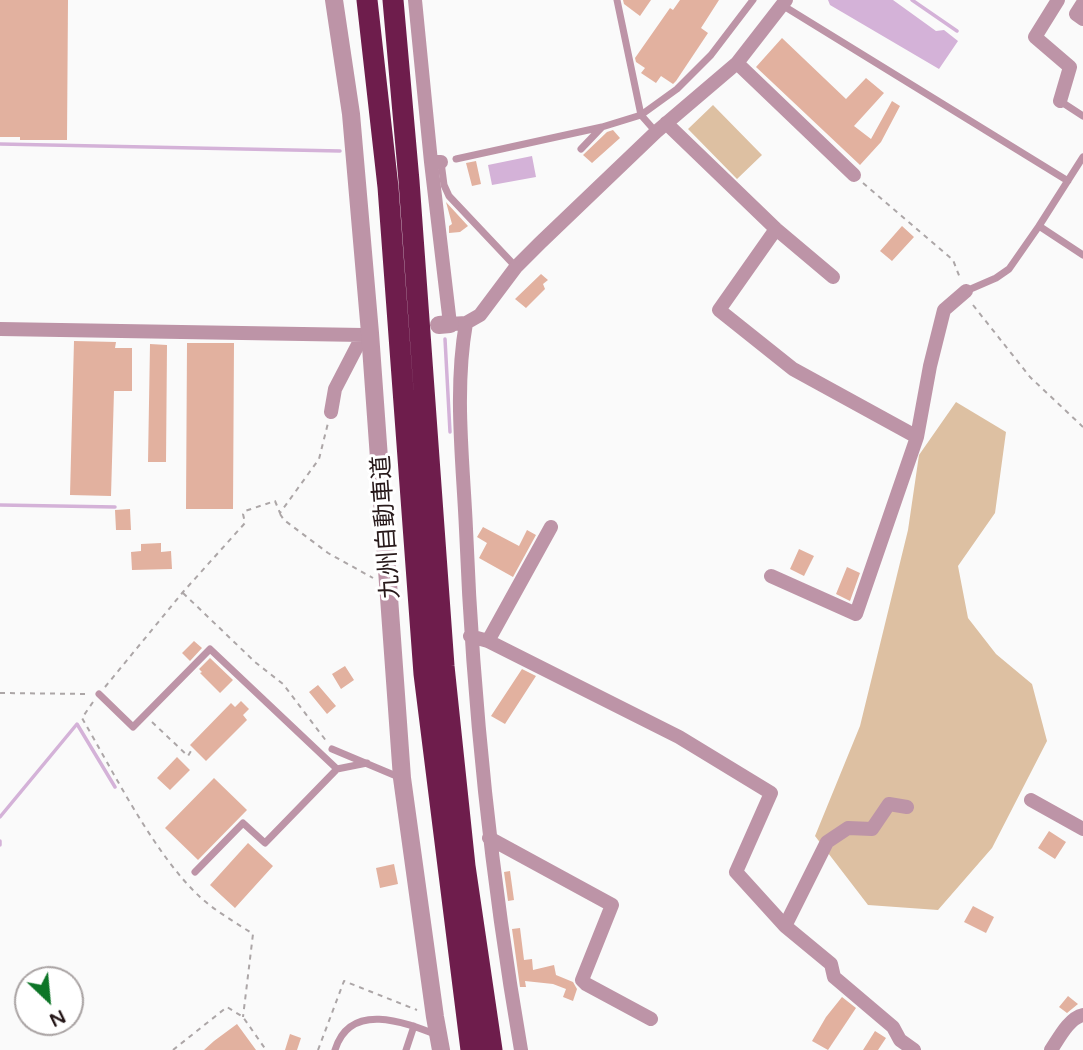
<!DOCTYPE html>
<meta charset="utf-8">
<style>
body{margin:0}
#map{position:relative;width:1083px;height:1050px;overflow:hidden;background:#fafafa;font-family:"Varela Round",sans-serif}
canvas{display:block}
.north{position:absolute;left:14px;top:966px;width:70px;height:70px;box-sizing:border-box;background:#fff;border:2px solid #a9a3a3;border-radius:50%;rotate:154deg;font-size:19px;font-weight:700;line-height:28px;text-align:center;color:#27191a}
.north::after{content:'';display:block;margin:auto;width:24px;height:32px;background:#0d7527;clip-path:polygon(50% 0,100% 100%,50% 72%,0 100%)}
</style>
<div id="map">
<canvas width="1083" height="1050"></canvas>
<div class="north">N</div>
</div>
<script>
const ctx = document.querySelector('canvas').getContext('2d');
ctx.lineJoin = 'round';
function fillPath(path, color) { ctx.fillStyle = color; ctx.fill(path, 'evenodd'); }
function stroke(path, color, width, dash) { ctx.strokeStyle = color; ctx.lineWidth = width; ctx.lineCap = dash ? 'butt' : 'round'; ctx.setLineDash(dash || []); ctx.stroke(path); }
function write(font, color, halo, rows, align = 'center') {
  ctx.font = font + ' "Varela Round","Noto Sans JP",sans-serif'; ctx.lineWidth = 6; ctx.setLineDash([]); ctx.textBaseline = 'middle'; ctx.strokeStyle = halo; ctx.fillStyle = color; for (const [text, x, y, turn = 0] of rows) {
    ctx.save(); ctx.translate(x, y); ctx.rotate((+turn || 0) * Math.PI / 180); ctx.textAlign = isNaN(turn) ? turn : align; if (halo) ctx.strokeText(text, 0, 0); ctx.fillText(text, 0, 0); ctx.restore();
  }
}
fillPath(new Path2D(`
 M713,105L762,155L737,179L688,129Z
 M956,402L1006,432L995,513L958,566L968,618L996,654L1032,684L1047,741L992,848L938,910L868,905L815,836L860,726L908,530L919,455Z`), '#ddc0a2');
fillPath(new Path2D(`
 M828,0H893L936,31L944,30L958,41L939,69L830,5Z
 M532,156L536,177L492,185L488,165Z`), '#d4b2d8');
stroke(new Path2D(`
 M912,0L957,31
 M0,144L340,151
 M445,339L450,432
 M0,505L115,507
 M0,817L77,724L115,787
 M0,841V845`), '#d4b2d8', 3.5);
fillPath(new Path2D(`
 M0,0H68L67,140H20V137H0Z
 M623,0H651L640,16L624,4Z
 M680,0H719L701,28L708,33L676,81L673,84L661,76L656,83L641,73L645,68L636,62L635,58L670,8L673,10Z
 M782,38L846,99L866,78L884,93L854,126L871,139L892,101L900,106L881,142L860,165L756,67Z
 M613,130L620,138L592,163L583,155L607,132Z
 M476,161L481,184L472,186L466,163Z
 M446,202L468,226L460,232L449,233V226L452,224Z
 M902,226L914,237L892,261L880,251Z
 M541,274L548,280L543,284L545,289L526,308L515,299Z
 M74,341L116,342L115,348H132V391H114L111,496L70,495Z
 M187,343H234L233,509H186Z
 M150,344L167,345L166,462H148Z
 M130,509L131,530H116L115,510Z
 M483,527L519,546L527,530L536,535L513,577L479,558L487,543L477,537Z
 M161,543V552L171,551L172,569L132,570L131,552L141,551V544Z
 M799,549L814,556L804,576L790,569Z
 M847,567L860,573L850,601L836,594Z
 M194,641L202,648L190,661L182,653Z
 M210,658L233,680L220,693L200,673L202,672L199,669Z
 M345,666L354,680L341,689L332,674Z
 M522,669L536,676L505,724L491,716Z
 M318,685L336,706L327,714L309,692Z
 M241,701L249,709L243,715L247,720L206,761L190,745L231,703L235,707Z
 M177,757L190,770L170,790L157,778Z
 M214,778L247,810L198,860L165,828Z
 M1049,831L1066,842L1055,859L1038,848Z
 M248,843L273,866L235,908L210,885Z
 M394,864L398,884L380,888L376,868Z
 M510,871L514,900L508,901L504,872Z
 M973,906L994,917L986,933L964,922Z
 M520,928L524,960L532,959L533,970L554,965L556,975L573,982L577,989L573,1001L563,997L566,989L553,984L525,981L526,987H520L512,929Z
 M1068,996L1078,1004L1067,1013L1059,1007Z
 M842,997L856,1008L828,1050L812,1041L826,1017Z
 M237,1024L256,1050H204L214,1041Z
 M875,1031L886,1038L878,1050H863Z
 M290,1034L301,1038L297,1050H285Z`), '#e2b19f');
stroke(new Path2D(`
 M863,183L953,260L960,278
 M973,305L1030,377L1083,427
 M280,514L284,520L328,553L373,578
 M183,593L255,662L283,684L327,742
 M105,687L183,592L245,523L243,514L245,511L275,501L280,513L319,459L328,423
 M0,693L90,694
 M93,702L82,718C114,773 154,854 200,897C215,911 235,922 253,934L243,1017
 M152,722L188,756L191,751
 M173,1050L227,1007L243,1017L266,1050
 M318,1050L344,981L417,1010`), '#aca6a7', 2, [5, 5]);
stroke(new Path2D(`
 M617,0L641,115L677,89L711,55L753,0
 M782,5L1068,181
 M1060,101L1083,116
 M581,149L602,127L641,115L656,132
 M1083,157L1039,226L1083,255
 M456,159L602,127
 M441,162L444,185L449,196L516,267
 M966,291L996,278L1009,269L1039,226
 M99,694L133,727L210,649L337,769L367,763
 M332,749L401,778
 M195,872L243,823L265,843L337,769
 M335,1050C350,1001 404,1022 437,1035
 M406,1050L414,1026`), '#bd94a7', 7);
stroke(new Path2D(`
 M415,0L431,162
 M1058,0L1035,37L1070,67L1060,101
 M1083,3L1076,14L1083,19
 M737,63L854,175
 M666,123L776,229L833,277
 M441,162H431L450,324L466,323L480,315L516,267L540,243L656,132L737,63L786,0
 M776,229L719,310L793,369L917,437
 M466,323C454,391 463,462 466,529C473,704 491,877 521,1050
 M0,329L363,335L370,337
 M331,412L335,389L363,335
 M771,576L856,614L917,437L930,366L944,310L966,291
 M470,636L488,641L679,737L771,793L736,872L785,926
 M488,641L551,527
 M1031,800L1083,829
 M907,807L889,804L872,829L848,828L827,842L785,926L831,964L834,977L893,1027L900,1040L914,1050
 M489,838L612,905L582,980L586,984L651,1019
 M1051,1050C1059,1038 1069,1018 1083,1015`), '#bd94a7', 14);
stroke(new Path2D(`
 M334,0L351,114L370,333L402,778L435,1017L441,1050
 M439,325L450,324`), '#bd94a7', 18);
stroke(new Path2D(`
 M367,0L388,187L424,674L471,1050
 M393,0L409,181L444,666L465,866L492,1050`), '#6e1d4c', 21);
write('24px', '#27191a', '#fff', [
 ["九州自動車道",387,527,-94]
]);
</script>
